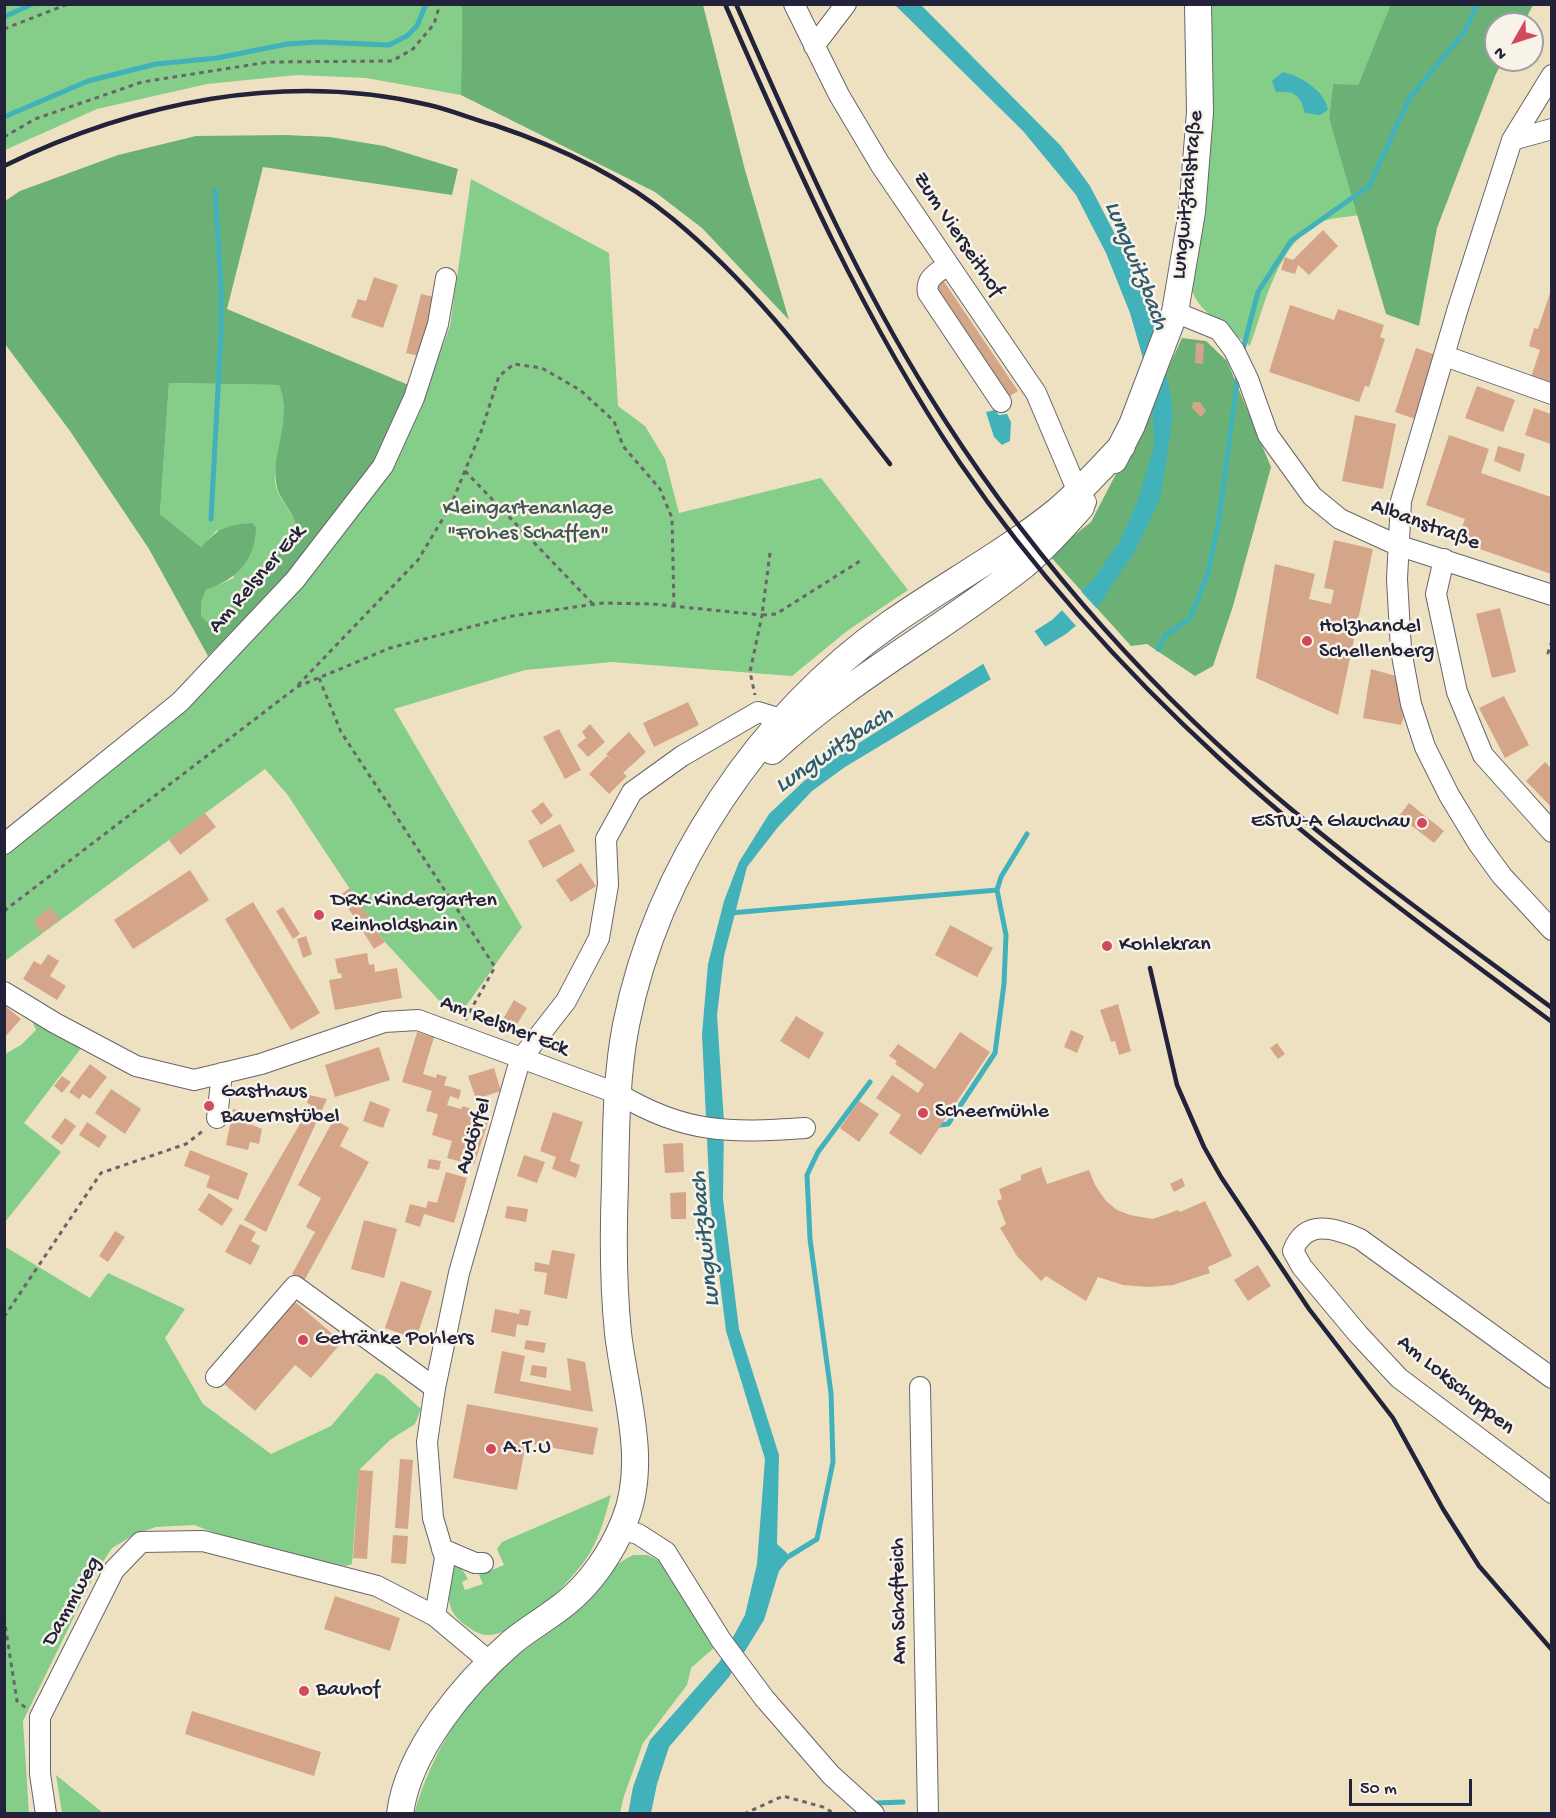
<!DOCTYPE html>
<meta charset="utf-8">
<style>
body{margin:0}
#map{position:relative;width:1556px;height:1818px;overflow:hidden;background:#eee1c2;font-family:"Gochi Hand",sans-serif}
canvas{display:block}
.frame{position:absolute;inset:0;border:6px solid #22223b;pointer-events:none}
.north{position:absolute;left:1484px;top:12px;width:60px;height:60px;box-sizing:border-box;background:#f7f3e8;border:2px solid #a29fa3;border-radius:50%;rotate:231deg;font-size:16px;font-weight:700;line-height:24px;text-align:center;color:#22223b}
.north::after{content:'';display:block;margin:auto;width:21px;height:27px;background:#d1495b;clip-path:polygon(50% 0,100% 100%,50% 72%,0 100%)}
.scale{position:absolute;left:1349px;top:1779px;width:123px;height:27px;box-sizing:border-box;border:3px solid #22223b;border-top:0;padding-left:8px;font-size:18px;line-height:21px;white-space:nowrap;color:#22223b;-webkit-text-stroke:4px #f7f3e8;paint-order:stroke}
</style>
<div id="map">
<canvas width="1556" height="1818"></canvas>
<div class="frame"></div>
<div class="north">N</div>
<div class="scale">50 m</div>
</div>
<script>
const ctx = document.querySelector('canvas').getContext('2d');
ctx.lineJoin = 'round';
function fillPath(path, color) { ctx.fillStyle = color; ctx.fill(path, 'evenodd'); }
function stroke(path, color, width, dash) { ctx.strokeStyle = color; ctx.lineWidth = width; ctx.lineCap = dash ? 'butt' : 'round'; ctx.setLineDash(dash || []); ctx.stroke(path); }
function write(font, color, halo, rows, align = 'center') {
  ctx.font = font + ' "Gochi Hand",sans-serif'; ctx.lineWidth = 5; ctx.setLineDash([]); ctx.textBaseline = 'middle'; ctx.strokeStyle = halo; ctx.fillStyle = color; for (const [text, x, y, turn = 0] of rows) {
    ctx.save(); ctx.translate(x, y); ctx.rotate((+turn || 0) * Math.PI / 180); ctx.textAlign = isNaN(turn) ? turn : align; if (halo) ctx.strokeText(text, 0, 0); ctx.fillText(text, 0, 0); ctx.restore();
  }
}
fillPath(new Path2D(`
 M5,5H462L461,95L366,78L297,75L207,84L97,109L5,150Z
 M1209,5H1391L1358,85H1333L1329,118L1359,215C1348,217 1337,217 1327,220C1279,235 1265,305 1250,346C1230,330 1193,310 1191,284L1208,175L1211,121Z
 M471,179L609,253L618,406L645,426L665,459L679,513L821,478L908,590L847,631L792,676L612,662L525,670L394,709L522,927L459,1016L445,1007L385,942L287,794L265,769L5,961V853L186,708L421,404L450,326Z
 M169,383L279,385C286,404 285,425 281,445C279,460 272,472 276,487C282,506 296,512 297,533L235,599L229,613L219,622H207L200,616L201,603L206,590L234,578L217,530L201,547L160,514Z
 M32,1021L82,1047L24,1123L61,1152L5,1222V1054L21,1045L36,1030Z
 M4,1246L90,1298L108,1273L185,1309L165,1338L203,1404L271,1454L331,1426L376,1373L384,1376L421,1409L415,1424L390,1440L359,1470L352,1564L346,1566L270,1553L194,1525L156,1527L135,1534L112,1548L95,1574L23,1721L29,1814L4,1813Z
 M611,1495C605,1517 599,1540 586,1559C569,1583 517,1638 485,1635C478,1634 471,1629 465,1625C440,1607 450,1585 456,1559L468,1579L462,1582L465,1590L483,1584L479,1575L504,1565L497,1549L502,1542Z
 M633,1555H648L663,1563L716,1646L691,1668L687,1685L643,1743L624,1796L620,1813L414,1814C433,1749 465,1699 517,1656C534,1641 555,1630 572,1615C593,1595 607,1567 633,1555Z
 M56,1775L103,1813H62Z`), '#84ce8a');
fillPath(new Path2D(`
 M1391,4L1533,5L1523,24H1496V60H1503L1495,76L1437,228L1419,326L1386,314L1329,118L1333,84L1358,85Z
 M462,5H703L745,170L789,320L702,228L655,192L461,95Z
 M286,135L330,137L384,146L458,169L452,195L263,167L227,309L411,386L375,461L291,571L208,656L149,549L70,431L5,344V201L20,191L118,155L196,136ZM169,383L279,385C293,423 272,448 276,482C278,502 296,510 297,533C277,554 251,574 235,599C229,608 227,614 219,622H207L201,616V603L206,590C236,579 255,562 256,527L252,523C225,525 219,528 201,547L160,514Z
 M1182,338L1206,341L1227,361L1271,467L1233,606L1213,666L1195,676L1147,644L1131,646L1049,555L1091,522L1145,418Z`), '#6bb176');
fillPath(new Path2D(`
 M895,5H921L1061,146L1090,186L1133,269L1153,322L1170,391L1173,417L1160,499L1135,551L1097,608L1066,634L845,767L812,791L778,827L747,867L724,956L717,1015L724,1122L723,1199L739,1329L779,1455L777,1544L787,1553L788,1560L779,1571L764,1620L729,1677L669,1747L657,1784L651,1813L628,1814L633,1787L650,1740L720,1661L745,1615L757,1564L765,1459L726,1331L710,1201L702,1034L708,964L724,901L739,862L769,814L804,781L837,757L1052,620L1093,580L1120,541L1138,500L1154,446L1152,390L1130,313L1106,253L1076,195L1023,131Z
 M1283,72C1301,76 1325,91 1328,110L1320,115L1305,113C1300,95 1295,91 1276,92L1272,81Z
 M995,410L999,415L1007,414L1011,422L1010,441L1002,445L994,437L986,412Z`), '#41b1ba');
fillPath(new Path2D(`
 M1079,589L1099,611L1078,628L1060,608Z
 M1033,629L1047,649L992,682L982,661Z`), '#eee1c2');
stroke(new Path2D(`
 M4,17L32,4
 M4,117L88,81L156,64L217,58L287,44L319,42L389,45L407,36L417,26L426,4
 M1242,353L1258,292L1291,241L1369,186L1410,97L1463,34L1478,4
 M211,519L221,333V284L215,190
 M1158,649L1166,635L1190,618L1208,573L1219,520L1238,374
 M730,913L997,890
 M940,1125L948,1124L995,1053L1004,984L1006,935L997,890L1001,877L1027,834
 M783,1560L817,1539L833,1462L831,1393L810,1239L807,1175L818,1152L870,1082
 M877,1803L903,1802`), '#41b1ba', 5);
fillPath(new Path2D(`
 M1323,230L1338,246L1309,275L1298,265L1295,274L1281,270L1285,257L1293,260Z
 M374,277L398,285L383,328L351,317L358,299L366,301Z
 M943,280L1018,391L1005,399L930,289Z
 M1551,290V388L1530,380L1540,350L1529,346L1534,328L1538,329Z
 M421,294L434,297L419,356L406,353Z
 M1290,305L1334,320L1338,309L1384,325L1380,337L1385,339L1369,387L1365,386L1359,402L1269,372Z
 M1196,343L1204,344L1203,364L1195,363Z
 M1416,348L1436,355L1415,419L1395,412Z
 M1477,386L1515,400L1503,432L1465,418Z
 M1193,402H1200L1206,411L1201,417L1192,408Z
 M1534,408L1551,414V444L1525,435Z
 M1355,415L1396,424L1383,489L1342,481Z
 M1449,435L1489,449L1481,473L1551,497V574L1457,541L1465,519L1426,505Z
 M1498,446L1525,454L1520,472L1494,461Z
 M1334,540L1373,549L1338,715L1256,678L1275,564L1315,574L1309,599L1331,604L1334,590L1324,588Z
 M1500,608L1516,672L1492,678L1476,614Z
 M1371,669L1396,676L1405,713L1401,725L1363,718Z
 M1504,696L1529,745L1505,758L1479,708Z
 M688,702L699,725L654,747L643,723Z
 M590,724L605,742L588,757L577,745L586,738L582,732Z
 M559,729L581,770L565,779L543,737Z
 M629,732L646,752L623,773L627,776L609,794L589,774L607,756L613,761L606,754Z
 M1545,762L1551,768V807L1526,781Z
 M543,802L553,816L541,825L531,811Z
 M1409,803L1444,831L1434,843L1399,816Z
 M205,813L216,827L180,855L169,840Z
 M560,824L575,851L543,868L528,841Z
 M581,863L596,886L571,902L556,880Z
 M190,870L209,900L133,949L114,920Z
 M350,888L385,942L374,949L340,895Z
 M253,902L320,1013L291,1030L225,919Z
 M51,907L60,919L42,933L33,921Z
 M283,907L300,934L293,939L276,911Z
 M950,925L993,948L977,977L935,955Z
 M306,936L312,954L303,958L297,939Z
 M367,953L369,965L374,964L375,972L397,968L402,998L335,1010L329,980L342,978L341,973L338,974L335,959Z
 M48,954L59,961L50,976L66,986L57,1000L23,979L34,961L41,965Z
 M514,1000L527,1008L514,1029L502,1021Z
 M1118,1004L1131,1051L1119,1055L1115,1041L1111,1042L1100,1010Z
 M4,1005L21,1019L4,1038Z
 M796,1016L824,1033L809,1059L780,1041Z
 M1071,1030L1084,1036L1077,1053L1064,1047Z
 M417,1032L434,1037L423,1074L436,1078L437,1074L447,1077L444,1085L461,1090L459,1099L450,1096L447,1105L461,1109L463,1106L490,1116L474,1165L447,1158L452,1141L432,1135L438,1114L426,1111L432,1091L402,1082Z
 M960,1032L990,1052L921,1155L889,1133L901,1115L876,1098L892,1075L918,1093L924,1084L895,1064L897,1061L889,1056L898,1044L935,1069Z
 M1277,1043L1285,1054L1278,1059L1270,1048Z
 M379,1047L390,1080L335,1097L325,1065Z
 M90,1064L107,1077L90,1099L83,1094L79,1099L69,1092Z
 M494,1068L501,1091L476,1099L468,1076Z
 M62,1076L71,1082L62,1093L54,1086Z
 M111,1089L141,1109L125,1134L95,1113Z
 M309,1095L327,1099L266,1232L244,1220L311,1105L307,1103Z
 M370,1101L390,1109L383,1128L363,1121Z
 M859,1101L879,1114L859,1142L840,1128Z
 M233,1109L247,1112L245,1122L262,1129L259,1144L250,1142L248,1150L226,1145Z
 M553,1112L583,1122L570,1161L580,1165L576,1178L552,1169L556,1157L540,1151Z
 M65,1118L76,1126L62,1145L51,1137Z
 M334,1119L349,1128L340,1146L369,1162L304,1281L292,1274L315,1232L306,1227L321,1198L298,1185Z
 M87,1122L107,1136L99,1148L79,1135Z
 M683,1143L684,1172L665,1173L663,1144Z
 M190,1150L248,1173L238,1200L206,1187L210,1176L184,1166Z
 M524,1155L545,1162L537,1183L517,1176Z
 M429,1159L441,1161L439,1170L427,1168Z
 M1041,1167L1047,1184L1089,1170L1095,1185L1106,1201L1117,1210L1130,1215L1153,1219L1178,1210L1180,1212L1205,1201L1232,1256L1208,1267L1210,1273L1173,1285L1149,1287L1123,1285L1098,1277L1086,1301L1046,1276L1041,1281L1017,1256L1000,1228L1006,1224L997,1201L1002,1199L999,1189L1021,1180V1175Z
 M446,1172L467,1178L454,1223L424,1214L420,1227L405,1222L410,1204L426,1208L428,1201L437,1203Z
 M1182,1178L1185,1186L1174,1192L1170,1184Z
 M686,1192V1219H671L670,1193Z
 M209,1193L233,1209L222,1226L198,1210Z
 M507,1206L528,1209L526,1222L505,1218Z
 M364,1220L397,1229L384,1278L351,1269Z
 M240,1224L256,1232L251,1241L260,1246L251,1265L225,1252Z
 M115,1231L125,1237L108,1262L99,1256Z
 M552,1250L575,1254L567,1299L544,1294L547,1273L534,1271L535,1262L549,1265Z
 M1258,1265L1271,1286L1248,1301L1234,1280Z
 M401,1281L432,1291L416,1339L385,1328Z
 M294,1301L342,1342L311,1378L295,1365L255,1411L223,1383Z
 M495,1309L519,1314L520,1309L531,1311L528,1326L517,1324L515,1337L491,1332Z
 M526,1340L546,1343L544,1353L524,1349Z
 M502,1351L525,1356L520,1381L571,1391L567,1358L585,1362L593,1412L494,1393Z
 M532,1365L547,1367L546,1378L530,1375Z
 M467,1404L598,1428L593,1455L526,1443L517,1490L453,1478Z
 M400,1459L413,1460L408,1529L395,1528Z
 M359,1470L373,1471L367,1559L353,1558Z
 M393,1535L408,1536L406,1564L391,1563Z
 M335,1596L400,1618L390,1651L324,1629Z
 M192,1711L321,1752L314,1776L185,1734Z`), '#d5a58a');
const minor = new Path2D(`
 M794,4L839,95L880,164L1036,393L1078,492L1086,502
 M814,46L846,4
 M1552,75L1512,140L1458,308L1401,501L1397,579L1401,650L1411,704L1425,747L1449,795L1478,843L1502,876L1552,930
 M1512,140L1552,129
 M948,265C937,273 925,278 928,293L1001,402
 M1175,312L1219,330L1234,350L1248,379L1268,435L1312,496L1340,519L1397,545L1552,595
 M1445,356L1552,394
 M1444,559L1436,594L1457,692L1483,755L1552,832
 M4,844L180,702L295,580L383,466L414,398L438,324L446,278
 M4,992L55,1023L136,1066L194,1080L261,1064L384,1022L418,1020L619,1094C685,1134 731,1133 805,1128
 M217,1118L222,1073
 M216,1377L295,1286L435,1388
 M1552,1378L1360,1239C1336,1228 1305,1218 1293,1251L1302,1267L1358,1334L1399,1378L1552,1493
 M920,1387L928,1814
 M620,1529L638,1534L666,1552L721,1640L764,1698L831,1775L874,1814
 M442,1549L475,1563H483
 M435,1616L445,1558L433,1518L427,1442L435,1388L459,1273L520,1060L566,1001L599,938L608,885L606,839L632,792L682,756L758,712L781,719
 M46,1814L40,1774V1717L114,1570L141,1542L203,1541L377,1586L435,1616L491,1663`);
const major = new Path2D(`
 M1114,460L1132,425L1175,312L1192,212L1200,112L1198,4
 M772,751C848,680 942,630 1023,566C1044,549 1063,527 1081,507
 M400,1814C408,1750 465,1683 512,1642C529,1628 549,1617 566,1603C591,1583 612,1552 624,1522C649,1463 625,1394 618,1333C613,1283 613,1233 615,1183C616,1131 616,1076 626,1025C657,868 760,715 891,623C945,585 1005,553 1057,511C1080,492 1101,468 1122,446`);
stroke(minor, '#69656a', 22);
stroke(major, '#69656a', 28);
stroke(new Path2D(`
 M4,29L68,4
 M4,137L35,119L142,82L269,62L392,61L413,49L434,24L440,4
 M465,471L594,605
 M770,553L762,615L776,614L860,561
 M1552,641L1548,653L1552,654
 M319,678L341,732L495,967L465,1020
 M298,685L418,560L451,505L482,429L499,376L514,364L542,368L580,390L614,421L623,446L660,489L672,518L674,607
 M4,911L297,687L390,648L512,616L603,603L652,604L762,615L750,672L755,695
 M4,1317L101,1173L186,1144L204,1130
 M4,1618L17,1701L26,1708
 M744,1814L783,1796L823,1807L835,1814`), '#69656a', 3, [4.5, 4.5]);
stroke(minor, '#fff', 20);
stroke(major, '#fff', 26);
stroke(new Path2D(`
 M725,4C794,162 863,320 960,463C1034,571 1124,671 1221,760C1324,855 1439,938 1552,1022
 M736,4C795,137 852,272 929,395C1019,541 1135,674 1264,786C1355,865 1455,936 1552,1008
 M4,166C135,102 285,71 429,105C451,110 472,119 494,125C557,146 621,176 673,219C758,289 822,377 890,464
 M1150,968L1177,1085L1204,1147L1221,1177L1309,1309L1393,1418L1443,1509L1479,1566L1552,1650`), '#22223b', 4.5);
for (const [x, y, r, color] of [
 [1307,641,6,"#d1495b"],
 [1422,823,6,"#d1495b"],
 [319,915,6,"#d1495b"],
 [1107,946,6,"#d1495b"],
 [209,1106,6,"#d1495b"],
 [923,1113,6,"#d1495b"],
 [303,1340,6,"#d1495b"],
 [491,1449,6,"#d1495b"],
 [304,1691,6,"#d1495b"]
]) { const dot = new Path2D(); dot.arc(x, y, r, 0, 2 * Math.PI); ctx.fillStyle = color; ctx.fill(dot); stroke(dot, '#f7f3e8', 2); }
write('22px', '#22223b', '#f7f3e8', [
 ["Lungwitztalstraße",1189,195,-84],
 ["Zum Vierseithof",957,235,56],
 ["Albanstraße",1425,526,20],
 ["Am Relsner Eck",258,580,-49],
 ["Am Relsner Eck",504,1027,21],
 ["Audörfel",475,1136,-73],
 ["Am Lokschuppen",1455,1386,39],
 ["Am Schafteich",900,1601,-91],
 ["Dammweg",73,1602,-61]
]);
write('22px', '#3f5653', '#f7f3e8', [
 ["Kleingartenanlage",528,510],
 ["\"Frohes Schaffen\"",528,535]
]);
write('22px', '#22223b', '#f7f3e8', [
 ["Holzhandel",1319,628],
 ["Schellenberg",1319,653],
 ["ESTW-A Glauchau",1410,823,"right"],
 ["DRK Kindergarten",331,902],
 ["Reinholdshain",331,927],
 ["Kohlekran",1119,946],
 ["Gasthaus",221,1093],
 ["Bauernstübel",221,1118],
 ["Scheermühle",935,1113],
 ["Getränke Pohlers",315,1340],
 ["A.T.U",503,1449],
 ["Bauhof",316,1691]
], 'left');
write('italic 24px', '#2e5b6e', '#f7f3e8', [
 ["Lungwitzbach",1135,266,68],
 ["Lungwitzbach",835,751,-34],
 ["Lungwitzbach",707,1239,-96]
]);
</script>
